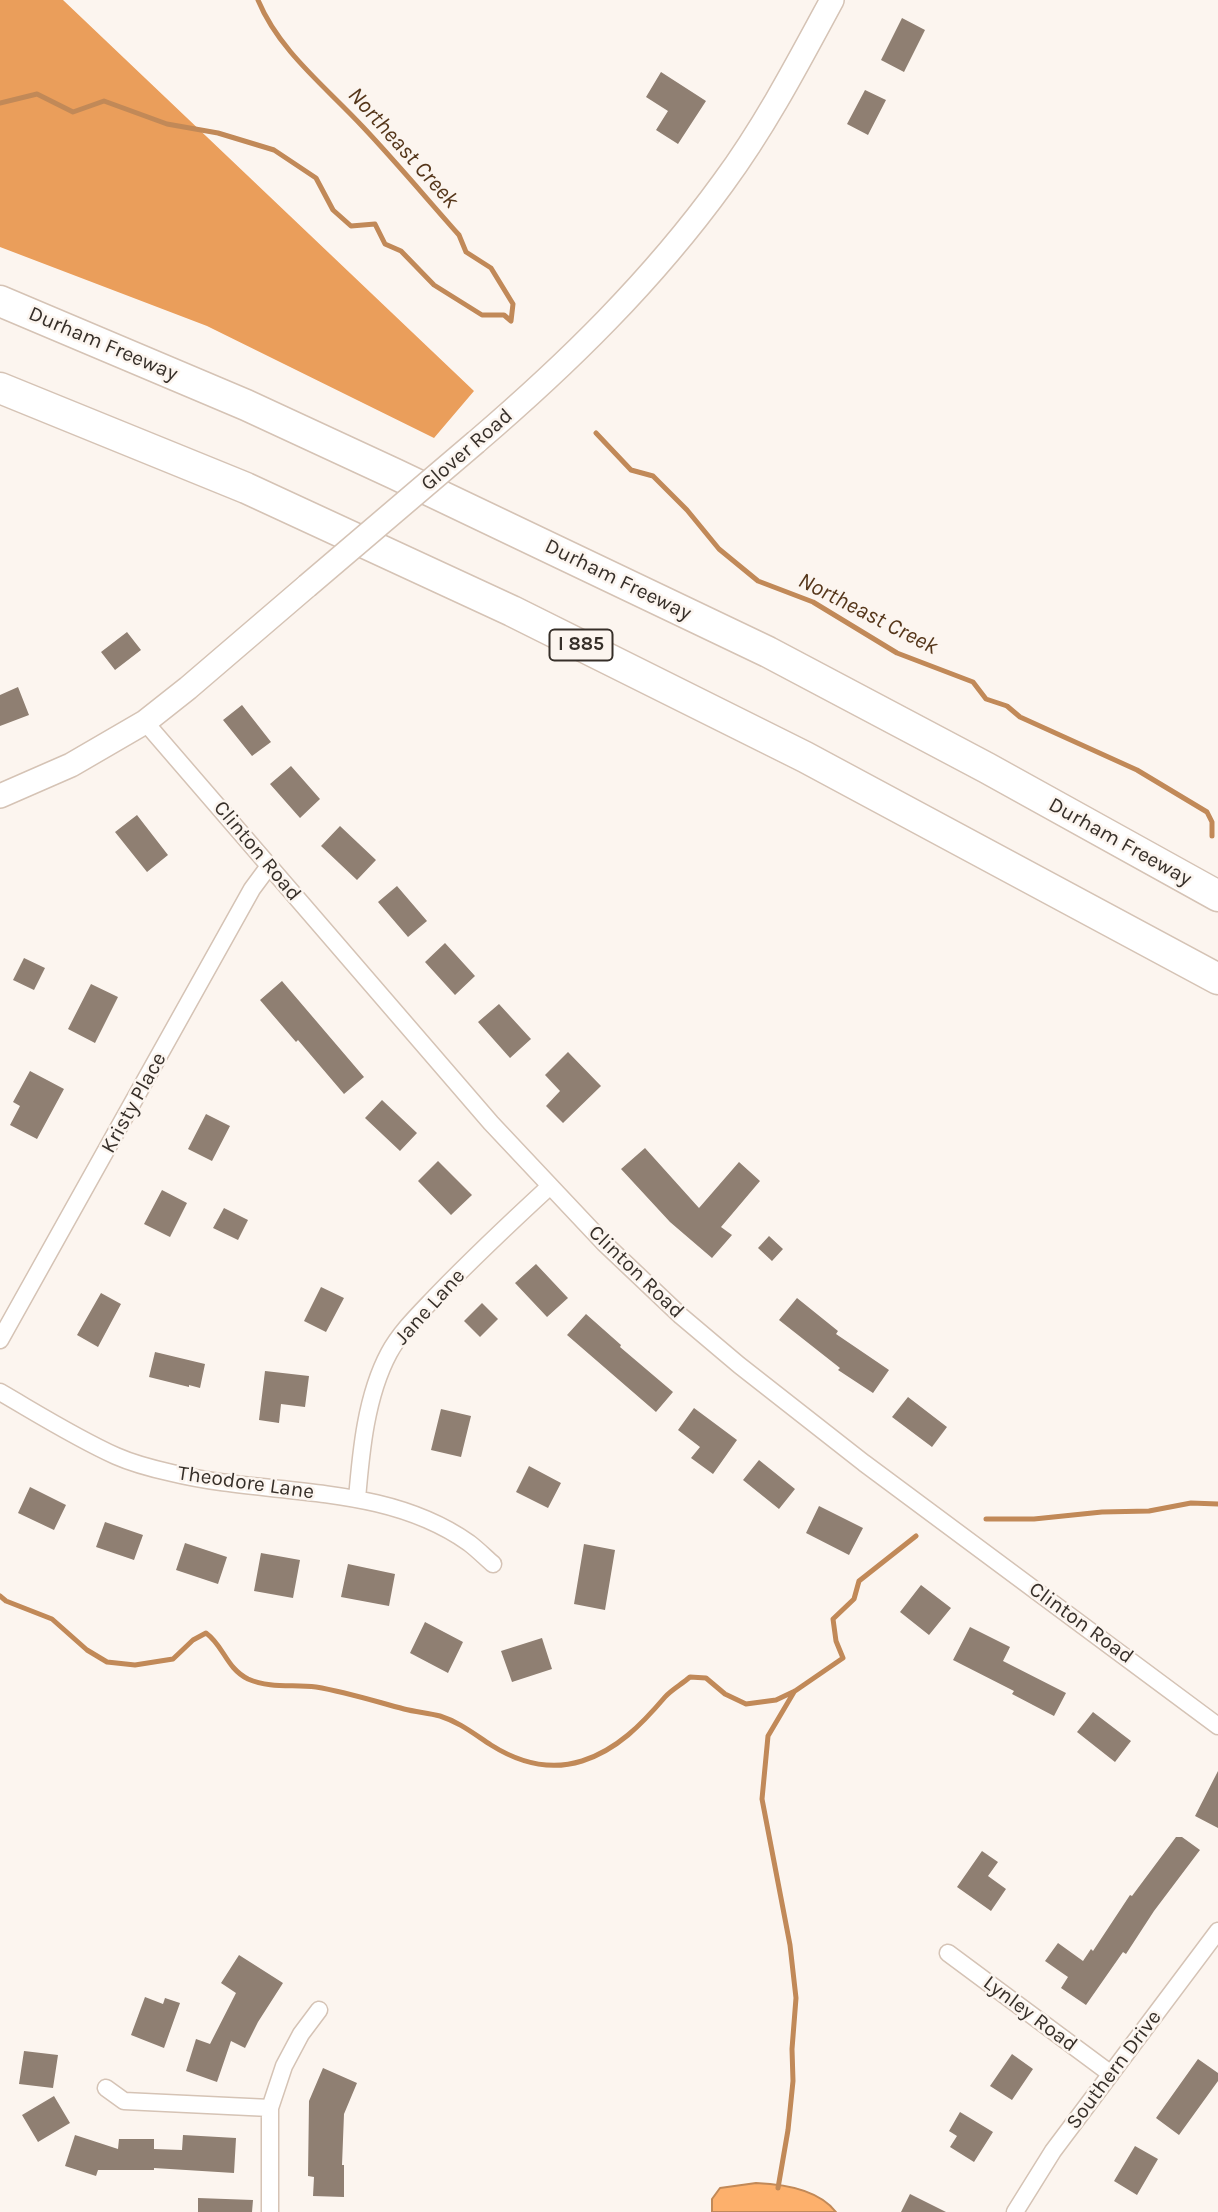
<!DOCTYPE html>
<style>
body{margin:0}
canvas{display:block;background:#fcf5ef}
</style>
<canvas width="1218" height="2212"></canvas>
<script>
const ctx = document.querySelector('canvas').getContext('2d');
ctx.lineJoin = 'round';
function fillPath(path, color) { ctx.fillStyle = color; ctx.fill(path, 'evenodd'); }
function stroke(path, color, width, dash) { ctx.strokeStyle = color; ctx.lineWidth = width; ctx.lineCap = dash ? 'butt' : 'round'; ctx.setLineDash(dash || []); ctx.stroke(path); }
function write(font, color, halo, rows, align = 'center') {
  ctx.font = font + ' Karla,sans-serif'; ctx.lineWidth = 5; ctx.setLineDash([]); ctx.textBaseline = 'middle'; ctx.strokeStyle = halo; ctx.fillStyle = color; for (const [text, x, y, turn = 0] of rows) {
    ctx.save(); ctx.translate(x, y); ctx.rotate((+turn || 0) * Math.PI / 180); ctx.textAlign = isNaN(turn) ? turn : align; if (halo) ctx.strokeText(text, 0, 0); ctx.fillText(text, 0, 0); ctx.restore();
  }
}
fillPath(new Path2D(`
 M0,0H63L474,391L434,438L207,326L0,247Z`), '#ea9e5b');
const water = new Path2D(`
 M756,2183C784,2184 818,2189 836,2212H712V2199L720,2188Z`);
fillPath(water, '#fdb06c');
stroke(water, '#c18958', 2);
stroke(new Path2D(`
 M0,103L37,94L73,112L104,101L167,124L218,133L274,150L316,178L333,210L351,226L375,224L385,244L401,251L434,285L482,315H504L511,321L513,304L491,268L466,252L459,235C427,199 396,162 363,127C326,87 279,51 258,0
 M596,433L631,470L653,476L687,510L719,549L758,581L813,602L897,653L973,682L986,699L1007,706L1020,717L1137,770L1207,812L1212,822V836
 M986,1519H1034L1102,1512L1149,1511L1191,1503L1218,1504
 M0,1596L6,1601L52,1619L87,1650L107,1662L135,1665L173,1659L193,1640L206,1633C224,1646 226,1668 248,1679C271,1689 293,1684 316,1687C346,1692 374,1701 404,1709C416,1712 428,1713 440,1716C459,1722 474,1734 491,1745C518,1762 550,1771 582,1761C617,1750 642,1724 665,1697C671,1690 682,1684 690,1677L706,1678L725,1694L746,1704L776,1700L795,1691L843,1658L836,1641L833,1619L854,1599L859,1581L916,1536
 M778,2188L788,2130L793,2081L792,2049L796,1998L790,1945L762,1799L768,1736L794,1692`), '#c18958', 5);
fillPath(new Path2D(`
 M902,18L925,30L904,72L881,60Z
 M661,72L706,101L678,144L656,130L668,111L646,97Z
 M865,90L886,100L868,135L847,124Z
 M127,632L141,650L115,670L101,652Z
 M18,687L29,715L0,726V695Z
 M242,705L271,742L252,756L223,720Z
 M291,766L320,799L300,818L270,784Z
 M137,815L168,855L147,872L115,832Z
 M340,826L376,860L357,880L321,846Z
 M397,886L427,921L408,937L378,902Z
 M445,943L475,976L455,995L425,962Z
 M24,958L45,968L34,990L13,980Z
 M282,981L364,1077L344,1094L298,1040L296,1042L260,1000Z
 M91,984L118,997L95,1043L68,1029Z
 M499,1004L531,1039L510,1058L478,1022Z
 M568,1052L601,1086L563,1123L546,1106L560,1091L545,1075Z
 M30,1071L64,1089L37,1139L10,1125L20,1106L13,1102Z
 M382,1100L417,1133L400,1151L365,1118Z
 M206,1114L230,1126L212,1161L188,1149Z
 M645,1148L699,1208L739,1162L760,1181L721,1227L732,1235L712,1258L670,1222L621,1169Z
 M438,1161L472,1195L451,1215L418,1181Z
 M162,1190L187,1203L170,1237L144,1224Z
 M224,1208L248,1220L238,1240L213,1228Z
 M769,1236L783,1249L772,1261L758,1248Z
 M536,1264L568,1298L547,1317L515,1283Z
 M321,1287L344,1298L326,1332L304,1321Z
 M101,1293L121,1304L98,1347L77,1335Z
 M797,1298L838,1331L836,1334L889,1370L873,1393L838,1370L840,1368L779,1320Z
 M482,1303L498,1319L480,1337L464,1321Z
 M586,1314L621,1345L620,1347L673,1392L656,1412L567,1335Z
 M155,1352L205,1364L200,1388L189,1385V1387L149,1377Z
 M265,1371L309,1376L305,1407L281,1404L279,1423L259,1420Z
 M908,1397L947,1427L932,1447L892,1417Z
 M694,1408L737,1440L713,1474L691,1458L700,1447L678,1430Z
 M441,1409L471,1416L461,1457L431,1450Z
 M759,1460L795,1489L779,1509L743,1480Z
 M529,1466L561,1483L548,1508L516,1492Z
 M30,1487L66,1505L54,1530L18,1513Z
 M819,1506L863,1528L849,1555L806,1533Z
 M105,1522L143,1535L134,1560L96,1547Z
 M185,1543L227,1557L218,1584L176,1570Z
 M584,1544L615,1550L605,1610L574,1604Z
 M261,1553L300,1560L293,1598L254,1591Z
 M348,1564L395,1574L389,1606L341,1597Z
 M921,1585L951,1608L929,1635L900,1612Z
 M425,1622L463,1642L448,1673L410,1653Z
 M970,1627L1010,1647L1003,1661L1066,1693L1054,1716L1012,1694L1014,1691L953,1660Z
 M542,1638L552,1669L512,1682L501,1651Z
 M1093,1712L1131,1741L1115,1762L1077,1732Z
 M1218,1771V1828L1195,1816Z
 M1176,1837H1182L1200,1850L1154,1911L1126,1954L1123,1952L1086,2005L1061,1988L1068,1977L1045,1961L1058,1943L1083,1961L1091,1949L1093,1951L1130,1895L1132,1896Z
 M982,1851L998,1862L988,1876L1006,1889L991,1911L957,1887Z
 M239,1955L283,1983L258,2022L245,2048L231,2041L217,2082L186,2071L196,2039L210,2044L236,1993L221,1983Z
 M145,1997L163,2004L165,1998L180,2003L164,2048L131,2035Z
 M24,2051L58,2055L53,2088L19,2084Z
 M1012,2054L1033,2069L1012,2100L990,2086Z
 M1198,2059L1218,2073V2081L1179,2135L1156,2118Z
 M323,2068L357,2083L344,2114L342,2165H344V2197L313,2196L314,2177L308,2176L309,2101Z
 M54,2096L70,2123L38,2142L22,2115Z
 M960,2112L993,2132L974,2162L950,2147L957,2136L949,2131Z
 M75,2135L118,2149L119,2139H154V2149L182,2150L183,2135L236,2138L234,2173L154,2168V2170H98L96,2176L65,2166Z
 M1135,2146L1158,2159L1137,2195L1114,2181Z
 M910,2194L946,2212H901Z
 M198,2198L253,2200L252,2212H198Z`), '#8f7f72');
const street = new Path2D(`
 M145,722L491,1123L604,1243L681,1316L739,1365L864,1463L1218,1726
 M0,1340L252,889L269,866
 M0,1392C38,1414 76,1438 116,1456C134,1464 154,1469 172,1473C270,1497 383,1482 469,1543C477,1549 485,1557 493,1564
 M357,1499C361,1451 366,1396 389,1353C401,1331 420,1313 437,1295C473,1258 511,1222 549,1187
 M948,1953L1111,2074
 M106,2088L124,2101L270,2108
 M270,2212V2108L284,2066L301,2034L319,2010
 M1015,2212L1053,2151L1218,1931`);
const secondary = new Path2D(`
 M476,442C567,364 652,281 723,183C765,126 798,63 832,0
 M0,796L71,765L145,722L188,688L307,586`);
const highway = new Path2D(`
 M0,301L246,405L395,474L768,652L987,768L1218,896
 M0,388L246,488L512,611L805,757L1218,979`);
stroke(street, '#d5c3b5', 19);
stroke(secondary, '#d5c3b5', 26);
stroke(highway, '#d5c3b5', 33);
stroke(street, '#fff', 16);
stroke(secondary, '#fff', 23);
stroke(highway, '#fff', 30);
const secondaryBridge = new Path2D(`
 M307,586L476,442`);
stroke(secondaryBridge, '#d5c3b5', 26, []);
stroke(secondaryBridge, '#fff', 23);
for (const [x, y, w] of [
 [581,645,63]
]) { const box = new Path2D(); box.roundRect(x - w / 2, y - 15.5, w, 31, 5); ctx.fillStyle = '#fcf5ef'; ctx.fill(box); stroke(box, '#362f29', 2); }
write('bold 19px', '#362f29', null, [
 ["I 885",581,645]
]);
write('21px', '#362f29', '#fcf5ef', [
 ["Durham Freeway",103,344,23],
 ["Glover Road",467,450,-41],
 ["Durham Freeway",618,580,26],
 ["Durham Freeway",1120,842,29],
 ["Clinton Road",257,851,50],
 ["Kristy Place",134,1103,-61],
 ["Clinton Road",636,1272,44],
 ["Jane Lane",430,1307,-48],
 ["Theodore Lane",246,1483,8],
 ["Clinton Road",1081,1623,36],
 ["Lynley Road",1030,2014,37],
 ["Southern Drive",1114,2070,-53]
]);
write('italic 23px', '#55361a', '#fcf5ef', [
 ["Northeast Creek",403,148,48],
 ["Northeast Creek",868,614,27]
]);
</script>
